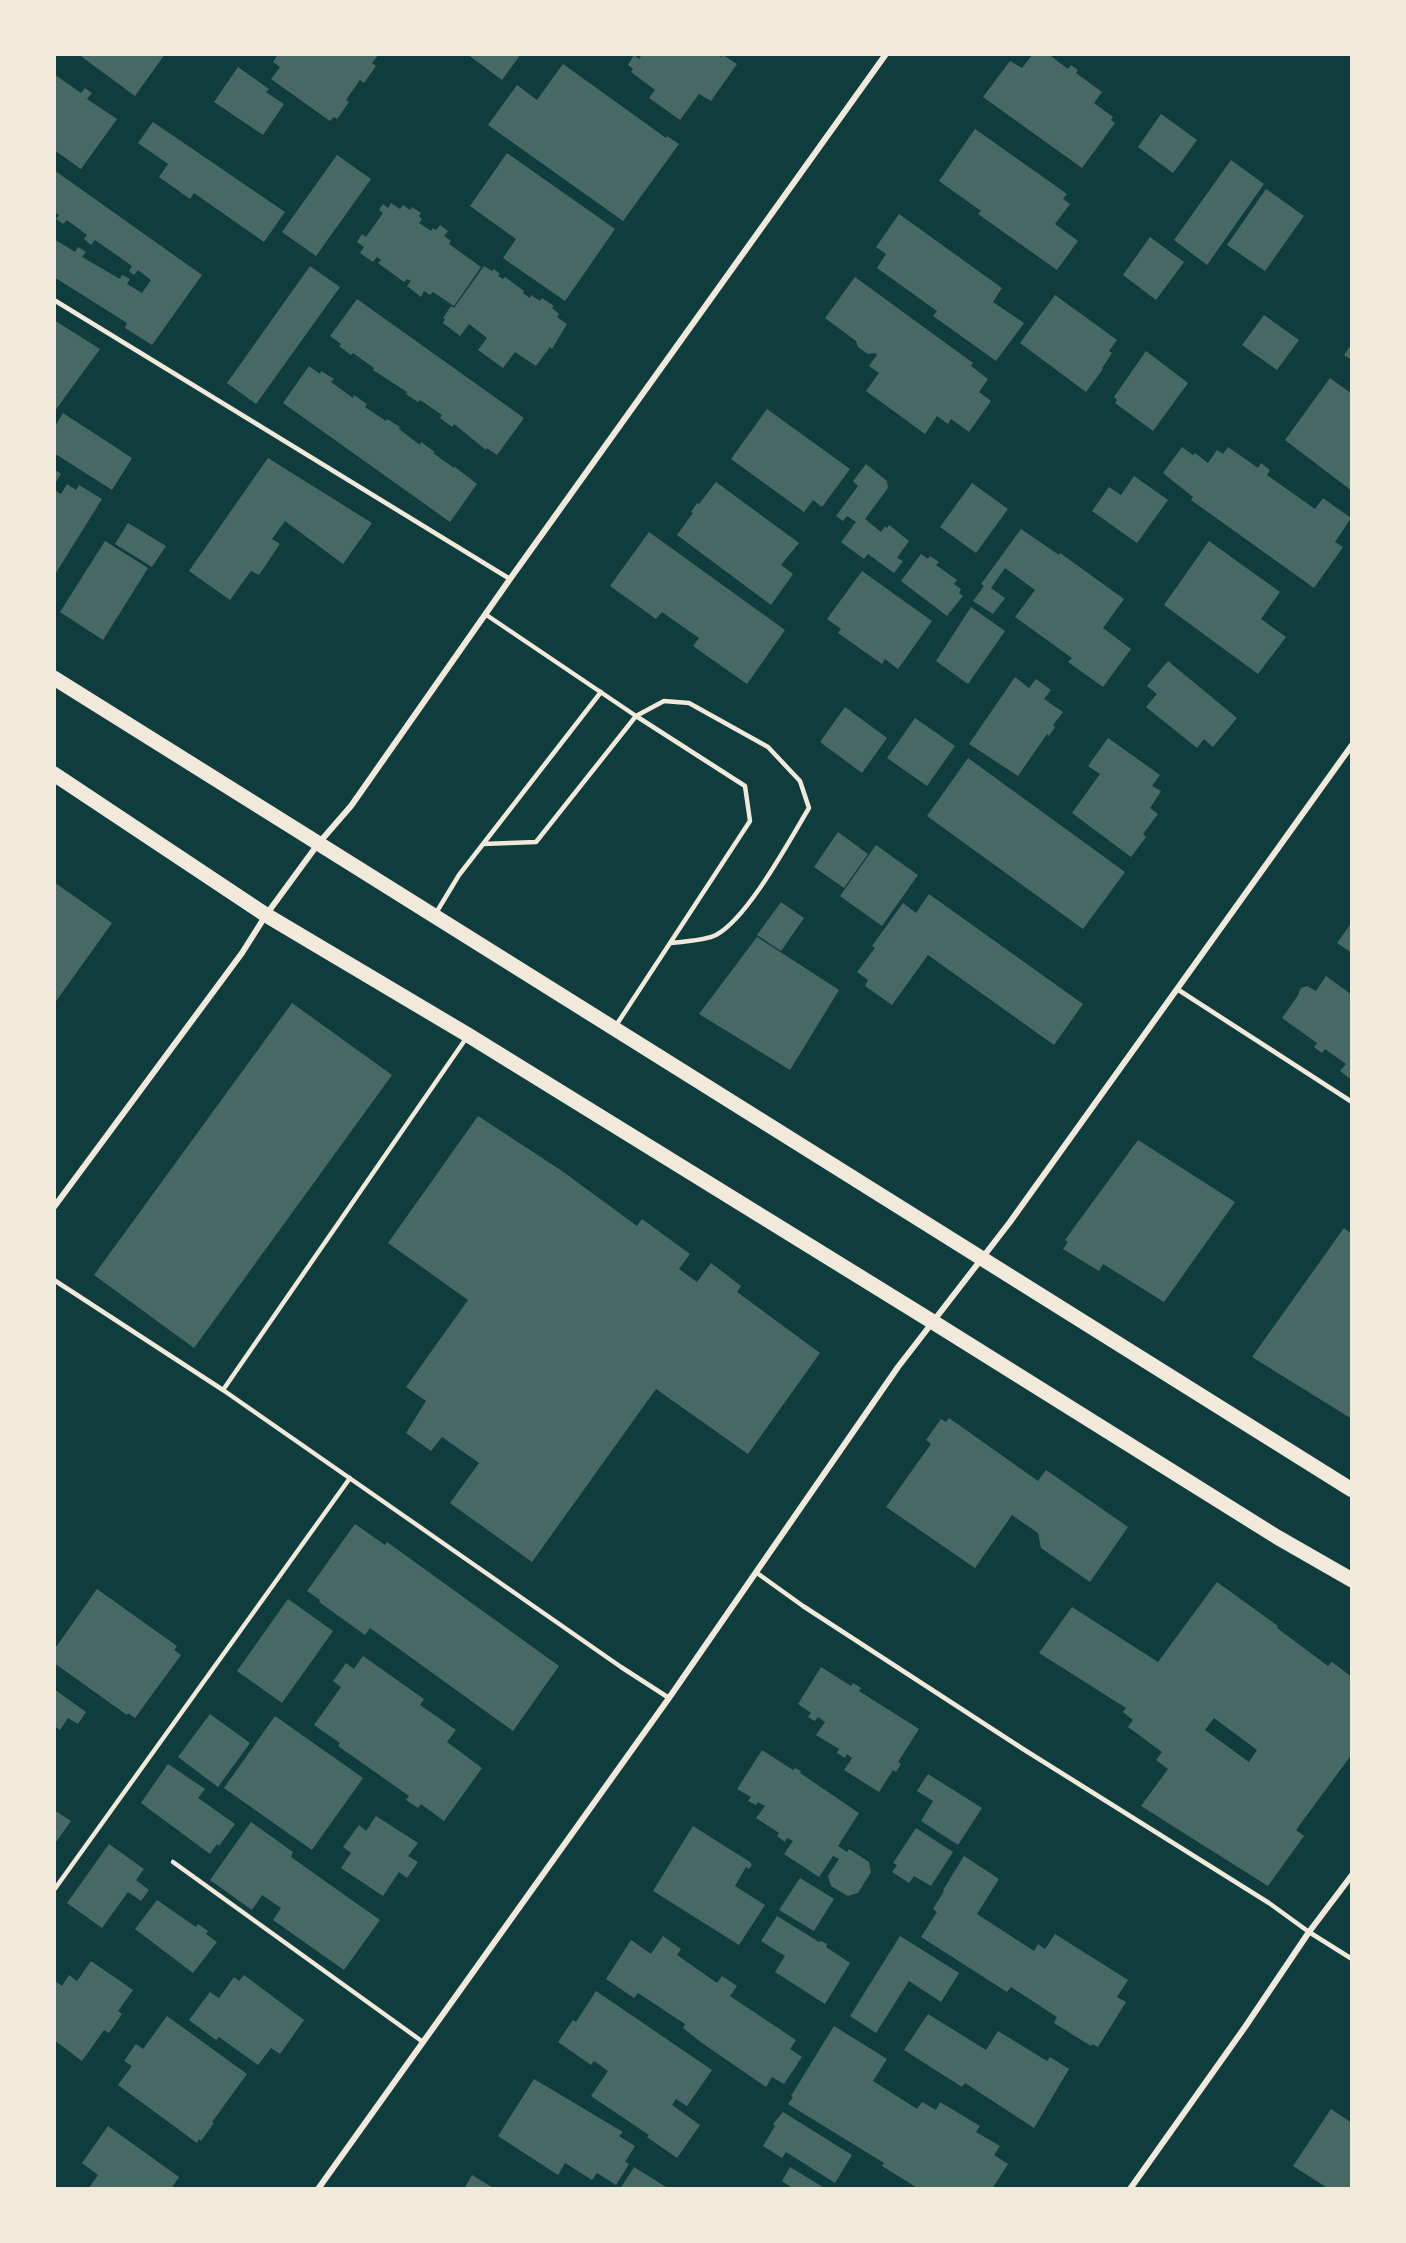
<!DOCTYPE html>
<style>
body{margin:0}
#map{position:relative;width:1406px;height:2243px;overflow:hidden;background:#0f3d3e;font-family:Karla,sans-serif}
canvas{display:block}
.frame{position:absolute;inset:0;border:56px solid #f1e9da;pointer-events:none}
</style>
<div id="map">
<canvas width="1406" height="2243"></canvas>
<div class="frame"></div>
</div>
<script>
const ctx = document.querySelector('canvas').getContext('2d');
ctx.lineJoin = 'round';
function fillPath(path, color) { ctx.fillStyle = color; ctx.fill(path, 'evenodd'); }
function stroke(path, color, width, dash) { ctx.strokeStyle = color; ctx.lineWidth = width; ctx.lineCap = dash ? 'butt' : 'round'; ctx.setLineDash(dash || []); ctx.stroke(path); }
fillPath(new Path2D(`
 M78,54H165L135,96Z
 M278,54H379L372,63L376,66L364,83L360,80L346,100L349,102L337,119L334,117L330,121L271,79L280,67L273,62Z
 M467,54H521L502,80Z
 M642,54H717L721,57L723,55L737,64L711,101L699,94L680,120L649,98L655,90L631,72L633,69L628,65L634,55L639,59Z
 M1033,54H1048L1068,69L1071,65L1078,70L1076,73L1102,92L1094,103L1113,117L1111,120L1115,123L1082,168L983,97L1010,61L1022,68Z
 M563,64L666,138L667,136L679,144L623,221L488,125L517,85L537,100Z
 M238,67L269,89L266,92L284,104L263,135L214,102Z
 M54,74L81,93L85,88L92,93L87,99L117,119L81,169L54,150Z
 M1161,114L1197,140L1173,173L1138,147Z
 M153,122L285,212L264,242L194,193L190,199L159,177L168,164L138,143Z
 M975,129L1067,194L1063,199L1070,204L1055,224L1078,241L1057,270L978,214L981,211L939,181Z
 M507,153L615,229L565,301L503,258L516,239L470,206Z
 M337,155L371,179L316,256L282,232Z
 M1231,160L1264,184L1207,265L1174,240Z
 M54,170L202,275L152,345L125,328L127,323L54,277V239L75,252L78,247L86,252L82,257L120,279L122,275L130,279L127,284L142,293L151,280L138,270L134,275L129,271L132,266L95,240L91,245L84,239L87,235L67,220L63,224L56,219L59,215L54,212Z
 M1266,189L1304,216L1265,271L1227,245Z
 M391,203L400,209L403,205L410,210L412,207L421,213L419,216L422,219L419,223L431,231L433,228L436,230L440,225L448,231L444,236L451,241L449,244L481,267L454,306L433,292L430,295L424,291L421,297L407,286L411,281L407,279L404,282L378,263L381,260L377,257L373,262L360,253L364,247L357,242L362,234L366,237L383,213L379,210L383,204L388,208Z
 M899,214L1002,288L993,302L1024,323L996,361L933,316L937,311L877,268L886,254L876,247Z
 M1150,237L1184,262L1156,300L1123,275Z
 M310,266L340,287L256,404L227,383Z
 M484,266L492,271L494,269L500,274L498,276L503,279L505,277L524,291L523,293L530,298L531,295L540,301L542,298L554,306L552,308L559,314L557,317L567,324L552,349L550,347L536,366L515,352L503,368L478,350L487,338L469,324L460,336L443,323L445,319L443,318L451,306L454,308Z
 M855,277L973,363L971,366L988,379L979,392L991,401L969,432L951,419L948,424L937,416L925,434L866,391L879,373L869,366L877,355L875,353L868,354L858,347L856,341L825,318Z
 M1055,295L1117,340L1109,351L1112,353L1102,368L1103,369L1086,392L1020,343Z
 M357,299L524,418L497,455L487,448L486,450L454,424L452,427L440,418L442,415L420,400L418,402L406,394L407,392L373,370L374,368L353,353L351,355L339,346L341,344L330,336Z
 M1264,315L1299,340L1277,370L1242,345Z
 M54,320L100,349L54,412Z
 M1352,344V360L1344,355Z
 M1146,351L1188,383L1153,431L1115,403L1117,400L1114,397Z
 M309,366L320,374L321,371L334,379L331,382L353,398L354,395L367,404L365,407L386,421L387,419L400,427L399,429L420,445L421,442L435,452L433,453L454,468L455,467L477,484L450,522L283,403Z
 M1330,378L1352,394V491L1285,440Z
 M767,409L850,469L822,507L813,500L804,512L731,459Z
 M63,413L132,458L112,490L54,453V428Z
 M1182,447L1193,455L1195,453L1208,463L1217,450L1223,454L1228,447L1258,468L1261,463L1270,470L1267,475L1315,509L1323,498L1351,518L1335,542L1343,547L1314,588L1191,500L1193,497L1163,473Z
 M268,458L372,523L343,564L285,521L272,539L280,544L259,575L251,571L230,600L189,571Z
 M866,464L887,481L888,488L865,519L881,532L885,526L887,528L889,525L909,541L897,558L903,561L894,573L868,554L864,559L841,542L856,522L847,516L843,521L836,516L858,486L853,481Z
 M54,469L61,474L54,485Z
 M1134,476L1168,500L1137,543L1092,511L1109,487L1121,495Z
 M716,482L799,543L781,565L793,574L771,605L677,535L693,513L691,512L697,503L699,504Z
 M972,483L1008,509L976,553L940,527Z
 M67,484L76,490L79,485L102,499L54,576V490L61,494Z
 M128,523L166,546L152,567L115,544Z
 M1021,529L1059,555L1060,553L1124,599L1103,628L1131,649L1103,687L1068,662L1072,658L1015,617L1035,590L1005,568L991,588L1005,598L993,614L973,601L984,586L981,584Z
 M649,532L785,630L747,684L693,646L699,638L662,612L656,619L610,586Z
 M105,541L148,568L103,640L60,612Z
 M1209,541L1280,592L1261,619L1286,637L1258,674L1164,605Z
 M921,554L928,559L930,556L939,562L936,565L957,580L954,584L961,589L959,593L963,596L947,616L901,581Z
 M862,571L932,621L898,669L885,659L882,664L838,633L841,629L827,619Z
 M971,607L1005,631L968,684L936,661Z
 M1168,661L1237,718L1213,747L1204,739L1197,748L1146,707L1157,694L1147,686Z
 M1015,677L1029,688L1036,679L1051,690L1044,699L1063,712L1053,725L1055,727L1049,736L1047,734L1018,776L969,744Z
 M845,707L887,738L862,773L820,742Z
 M915,718L955,746L927,786L887,758Z
 M1108,738L1160,775L1152,786L1161,791L1150,808L1158,814L1143,834L1146,837L1131,857L1072,813L1100,774L1088,766Z
 M968,758L1125,872L1083,929L927,816Z
 M838,832L868,854L844,888L814,867Z
 M876,845L918,875L882,926L840,896Z
 M54,882L112,923L54,1004Z
 M929,894L1083,1004L1054,1045L928,955L892,1005L865,986L868,980L857,972L875,948L872,946L903,903L916,913Z
 M781,902L804,918L781,951L757,935Z
 M1352,922V953L1337,943Z
 M757,937L839,990L790,1070L699,1014Z
 M1326,976L1352,995V1080L1340,1071L1346,1064L1325,1049L1322,1053L1314,1047L1317,1043L1282,1018L1297,997L1301,988L1307,986L1316,991Z
 M292,1003L392,1075L194,1348L94,1275Z
 M478,1116L562,1171L637,1226L642,1219L690,1254L679,1269L697,1282L711,1263L741,1286L737,1292L820,1353L748,1454L656,1389L532,1562L450,1503L479,1463L442,1437L431,1451L406,1433L426,1401L406,1387L468,1300L388,1243Z
 M1138,1140L1235,1202L1164,1302L1103,1264L1099,1271L1063,1249L1068,1242L1065,1240Z
 M1344,1228L1352,1234V1419L1252,1357Z
 M949,1418L1038,1481L1046,1470L1128,1527L1090,1582L1041,1548L1038,1533L1012,1515L975,1568L886,1507L931,1444L926,1440L941,1419L946,1422Z
 M355,1524L385,1545L387,1542L559,1666L513,1731L370,1628L365,1635L319,1602L320,1600L307,1591Z
 M1217,1582L1278,1626L1277,1628L1328,1666L1332,1662L1352,1677V1754L1296,1830L1304,1836L1268,1886L1141,1806L1168,1769L1156,1760L1162,1752L1128,1727L1133,1720L1123,1712L1126,1708L1039,1653L1072,1607L1158,1662ZM1214,1718L1257,1750L1249,1762L1205,1730Z
 M97,1589L177,1646L174,1650L181,1655L135,1718L128,1713L127,1715L54,1663V1650Z
 M288,1599L333,1631L282,1703L237,1671Z
 M363,1656L424,1699L420,1705L456,1730L447,1742L482,1768L444,1821L421,1804L418,1808L406,1800L409,1796L338,1746L340,1743L314,1725L341,1687L333,1681L346,1663L354,1669Z
 M821,1667L851,1686L853,1683L861,1688L859,1691L919,1729L898,1762L901,1764L896,1772L893,1770L879,1792L844,1770L852,1758L847,1754L845,1758L837,1753L839,1749L816,1735L825,1722L818,1717L815,1721L808,1717L811,1713L798,1704Z
 M54,1689L86,1712L78,1724L68,1718L60,1730L54,1726Z
 M210,1714L250,1743L218,1787L178,1757Z
 M275,1716L363,1778L312,1850L224,1788Z
 M762,1750L793,1770L795,1768L801,1771L800,1773L859,1813L838,1846L847,1852L849,1849L869,1862L871,1872L858,1893L848,1896L831,1886L828,1876L839,1859L833,1856L819,1877L784,1854L793,1841L787,1838L785,1842L777,1836L779,1833L756,1818L765,1806L758,1802L756,1805L748,1801L751,1797L737,1789Z
 M168,1764L205,1789L198,1798L235,1824L219,1846L217,1844L210,1854L141,1803Z
 M928,1774L982,1808L958,1845L921,1821L933,1801L917,1791Z
 M54,1810L71,1821L56,1842L54,1841Z
 M376,1816L418,1843L408,1856L418,1862L407,1878L399,1872L383,1896L341,1868L351,1853L343,1847L359,1825L366,1831Z
 M251,1822L293,1852L291,1857L380,1920L344,1970L273,1920L281,1908L262,1895L252,1910L210,1880Z
 M693,1826L750,1862L752,1865L749,1869L746,1867L735,1886L765,1905L739,1945L653,1891Z
 M916,1828L953,1852L931,1886L914,1876L909,1883L892,1872L897,1865L893,1863Z
 M109,1844L144,1869L136,1880L149,1890L141,1901L128,1892L102,1928L67,1903Z
 M964,1856L999,1879L977,1914L1034,1951L1038,1944L1045,1949L1055,1934L1128,1980L1117,1997L1126,2002L1098,2047L1092,2044L1091,2046L1054,2023L1057,2017L1011,1987L1007,1992L921,1937L937,1912L933,1909L944,1891L943,1890Z
 M800,1878L834,1899L814,1931L779,1910Z
 M157,1900L196,1927L198,1924L208,1931L206,1934L217,1942L193,1973L135,1929Z
 M777,1916L819,1942L821,1941L827,1944L826,1947L850,1963L825,2004L775,1972L785,1956L761,1941Z
 M663,1936L681,1949L677,1955L717,1983L722,1976L737,1986L730,1996L796,2040L790,2049L802,2057L784,2084L772,2077L766,2087L702,2043L683,2028L685,2024L638,1993L634,1998L606,1979L631,1940L651,1954Z
 M900,1936L959,1973L941,2002L909,1981L876,2033L850,2016Z
 M91,1961L133,1990L118,2011L122,2014L109,2033L104,2030L82,2061L54,2040V1980L62,1986L69,1975L77,1981Z
 M244,1975L304,2020L280,2054L271,2048L258,2065L219,2037L216,2040L189,2020L210,1992L219,1998L234,1977L239,1981Z
 M596,1991L712,2070L687,2106L676,2099L672,2105L700,2125L677,2158L647,2137L649,2135L591,2096L608,2071L594,2061L591,2065L558,2042L573,2020L576,2022Z
 M928,2014L986,2050L998,2031L1047,2061L1050,2057L1069,2069L1034,2128L965,2083L962,2087L904,2050Z
 M167,2016L247,2074L212,2122L214,2123L201,2141L199,2139L197,2143L118,2085L132,2066L124,2061L136,2044L143,2049Z
 M834,2026L887,2059L873,2081L917,2109L922,2102L936,2110L940,2102L980,2126L976,2132L1000,2146L994,2155L1008,2164L992,2189H919L882,2166L884,2163L788,2104L793,2097L791,2096Z
 M534,2079L623,2132L619,2136L635,2146L625,2162L629,2164L616,2185L597,2173L592,2180L565,2163L558,2175L498,2136Z
 M1331,2109L1352,2123V2189H1329L1293,2166Z
 M783,2112L852,2155L835,2183L786,2152L782,2158L763,2146L775,2126L773,2124Z
 M108,2126L179,2177L171,2189H88L98,2175L82,2163Z
 M634,2167L669,2189H620Z
 M790,2167L826,2189H794L782,2181Z
 M472,2175L495,2189H464Z`), '#486865');
stroke(new Path2D(`
 M54,300L510,579
 M485,614L636,716L745,786L750,821L615,1027
 M483,844L536,842L636,716L664,701L689,703L768,747L800,781L809,808C789,841 748,918 716,935C704,941 685,941 671,943
 M436,913L459,875L601,692
 M1177,989L1352,1102
 M54,1280L223,1390L621,1667L669,1698
 M223,1390L467,1037
 M757,1573L803,1606L1023,1749L1269,1903L1309,1932L1352,1959
 M173,1862L423,2042
 M54,1890L350,1478`), '#f1e9da', 4.5);
stroke(new Path2D(`
 M54,1207L242,953L266,915L318,844L351,806L510,579L886,54
 M318,2189L669,1698L898,1367L1010,1222L1352,745
 M1130,2189L1245,2027L1309,1932L1352,1875`), '#f1e9da', 6);
stroke(new Path2D(`
 M54,678L1352,1490
 M54,774L266,915L468,1035L933,1322L1277,1537L1352,1580`), '#f1e9da', 15);
</script>
